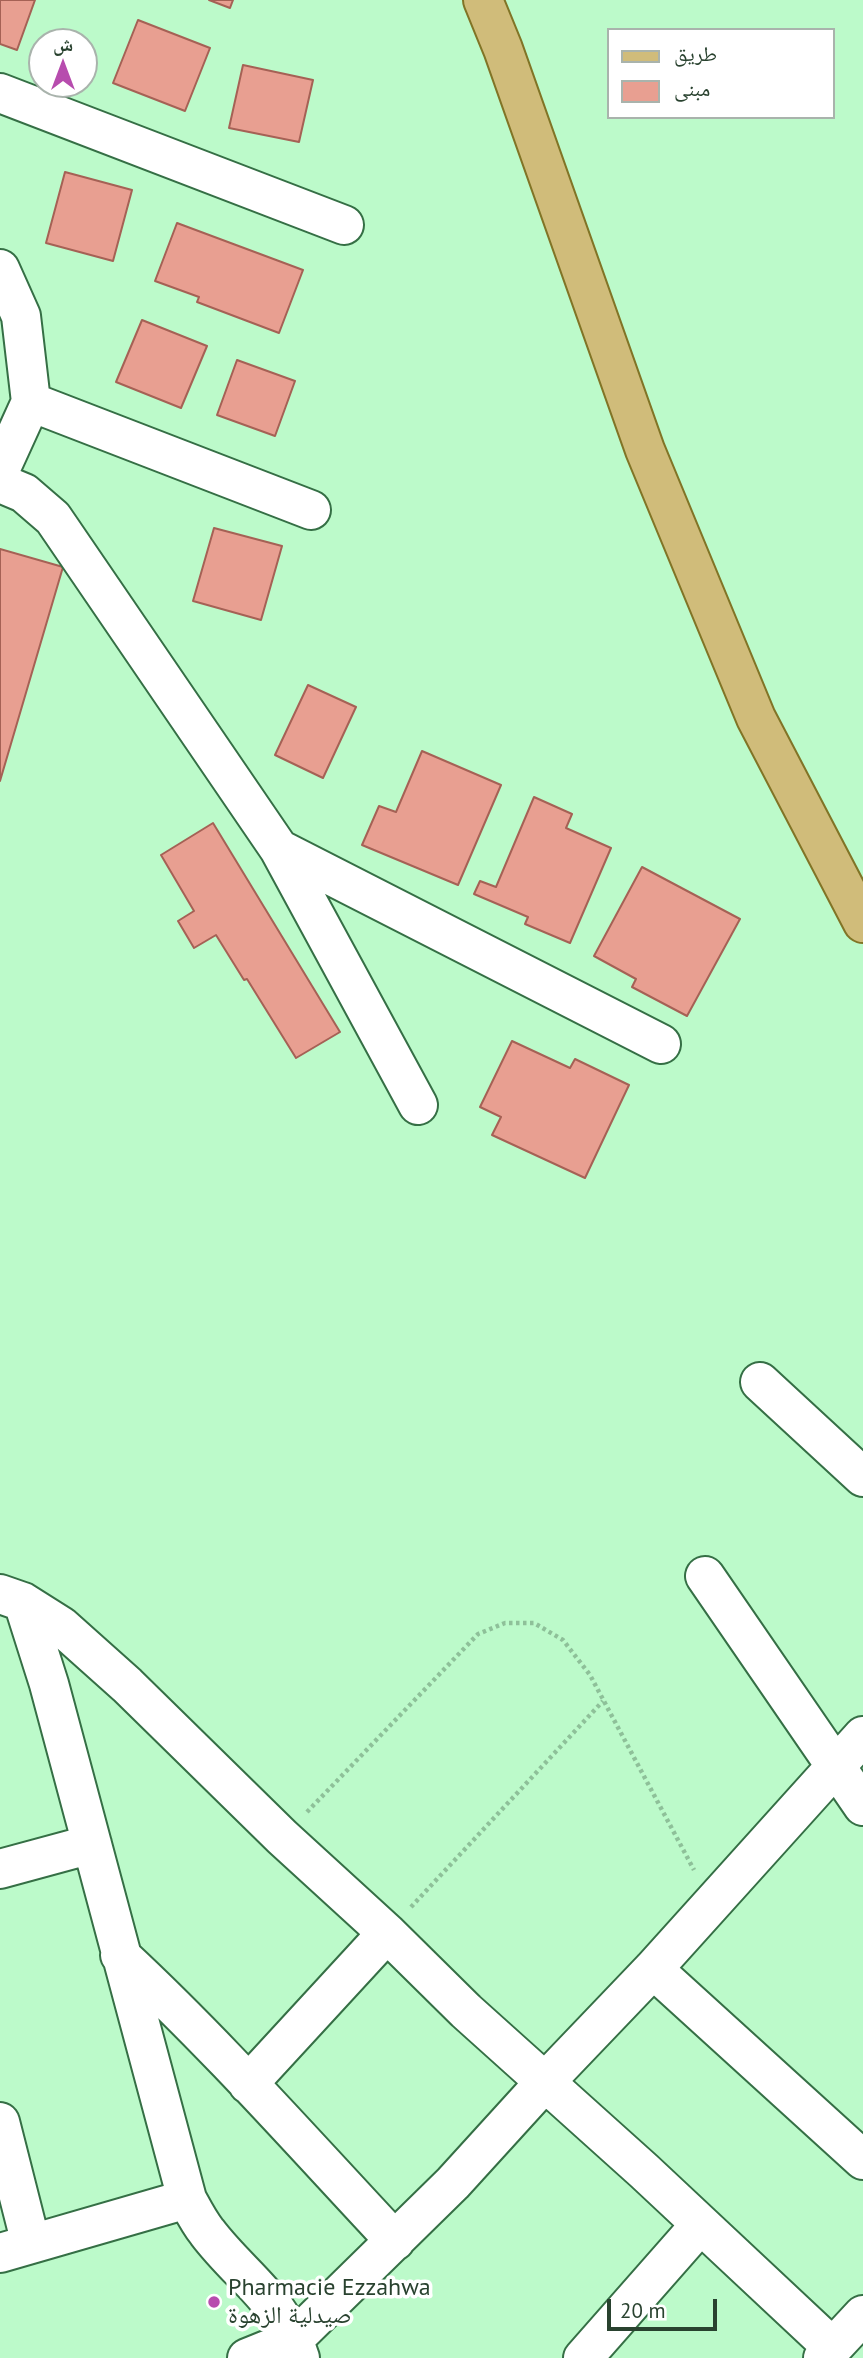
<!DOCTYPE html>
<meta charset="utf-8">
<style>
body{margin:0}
#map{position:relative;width:863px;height:2358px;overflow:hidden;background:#bcfaca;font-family:"PT Sans","Noto Naskh Arabic",sans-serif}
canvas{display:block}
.legend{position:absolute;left:607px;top:28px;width:228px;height:91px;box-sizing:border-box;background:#fff;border:2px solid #a9b3ac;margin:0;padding:9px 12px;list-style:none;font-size:21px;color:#29422f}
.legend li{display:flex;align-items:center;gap:14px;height:35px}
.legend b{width:35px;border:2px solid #a9b3ac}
.north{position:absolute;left:28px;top:28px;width:70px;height:70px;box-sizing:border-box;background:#fff;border:2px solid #a9b3ac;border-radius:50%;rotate:0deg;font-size:19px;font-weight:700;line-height:28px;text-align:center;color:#29422f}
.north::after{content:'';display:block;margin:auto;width:24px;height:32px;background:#b74cae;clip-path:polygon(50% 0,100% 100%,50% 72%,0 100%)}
.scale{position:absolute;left:607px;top:2299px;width:110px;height:32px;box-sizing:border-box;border:4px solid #29422f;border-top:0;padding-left:9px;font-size:21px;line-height:24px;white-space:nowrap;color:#29422f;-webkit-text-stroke:5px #fff;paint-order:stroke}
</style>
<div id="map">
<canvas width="863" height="2358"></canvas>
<ul class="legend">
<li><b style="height:9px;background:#d0bc7a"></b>طريق</li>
<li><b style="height:19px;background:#e89f91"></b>مبنى</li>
</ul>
<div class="north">ش</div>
<div class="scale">20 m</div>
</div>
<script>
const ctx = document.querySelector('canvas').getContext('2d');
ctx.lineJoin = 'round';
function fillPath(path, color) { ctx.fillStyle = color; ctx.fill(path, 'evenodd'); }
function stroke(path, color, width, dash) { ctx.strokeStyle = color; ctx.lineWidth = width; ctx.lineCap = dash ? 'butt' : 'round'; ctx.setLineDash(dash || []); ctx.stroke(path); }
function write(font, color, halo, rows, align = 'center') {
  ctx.font = font + ' "PT Sans","Noto Naskh Arabic",sans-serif'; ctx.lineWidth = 7; ctx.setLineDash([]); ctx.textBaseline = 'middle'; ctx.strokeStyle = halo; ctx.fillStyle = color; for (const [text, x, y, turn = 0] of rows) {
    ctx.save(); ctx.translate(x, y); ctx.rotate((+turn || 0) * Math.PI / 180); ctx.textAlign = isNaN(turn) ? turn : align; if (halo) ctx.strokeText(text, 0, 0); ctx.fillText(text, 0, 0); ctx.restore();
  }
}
const building = new Path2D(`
 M0,0H35L17,50L0,44Z
 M209,0H233L230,8Z
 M138,20L210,48L185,111L113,83Z
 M243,65L313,80L299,142L229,128Z
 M65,172L132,190L113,261L46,243Z
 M177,223L303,270L279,333L197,302L199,297L155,281Z
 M142,320L207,346L181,408L116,382Z
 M237,360L295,381L275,436L217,415Z
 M214,528L282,546L261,620L193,601Z
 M0,549L63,567L0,781Z
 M308,685L356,707L323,778L275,755Z
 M422,751L501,785L458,885L362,845L379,806L396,812Z
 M534,797L572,814L566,828L611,848L570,943L525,924L528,917L474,894L480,881L496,887Z
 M213,823L340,1032L296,1058L247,979L244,980L216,935L194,948L178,921L194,911L161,855Z
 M642,867L740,919L687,1016L632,987L636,979L594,956Z
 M512,1041L570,1068L575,1059L629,1085L585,1178L492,1135L501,1117L480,1107Z`);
fillPath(building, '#e89f91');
stroke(building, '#a56155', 2);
const minor = new Path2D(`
 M0,93L344,225
 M0,269L21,316L31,402L311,510
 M0,470L31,402
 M0,483L24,493L53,518L279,849L661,1044
 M279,849L418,1105
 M760,1382L863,1477
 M705,1576L863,1806
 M0,1594L23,1602L61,1626L127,1685L282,1837L387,1933L466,2011L644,2171L832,2347
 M23,1602L49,1684L187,2199C193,2210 199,2222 207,2232C241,2277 282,2299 300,2358
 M0,1869L92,1844
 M120,1955C217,2045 305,2145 395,2241
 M653,1969L863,2160
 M248,2084L387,1933
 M0,2122L31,2244
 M0,2253L187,2199
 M247,2358L294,2339L453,2183L544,2083L653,1969L863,1736
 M583,2358L700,2225
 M823,2358L863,2315`);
const major = new Path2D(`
 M483,0L503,49L645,450L756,718L863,923`);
stroke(minor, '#356f45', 42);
stroke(major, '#817426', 42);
stroke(new Path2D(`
 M307,1812L478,1634L505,1623H534L563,1640L590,1675L694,1870
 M411,1907L603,1701`), '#8ec099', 4.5, [3.5, 3.5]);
stroke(minor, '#fff', 38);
stroke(major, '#d0bc7a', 38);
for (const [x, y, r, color] of [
 [214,2302,7,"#b74cae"]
]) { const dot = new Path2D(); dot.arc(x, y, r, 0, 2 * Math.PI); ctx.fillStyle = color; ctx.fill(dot); stroke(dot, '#fff', 2.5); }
write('24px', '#29422f', '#fff', [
 ["Pharmacie Ezzahwa",228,2288],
 ["صيدلية الزهوة",228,2316]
], 'left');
</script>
